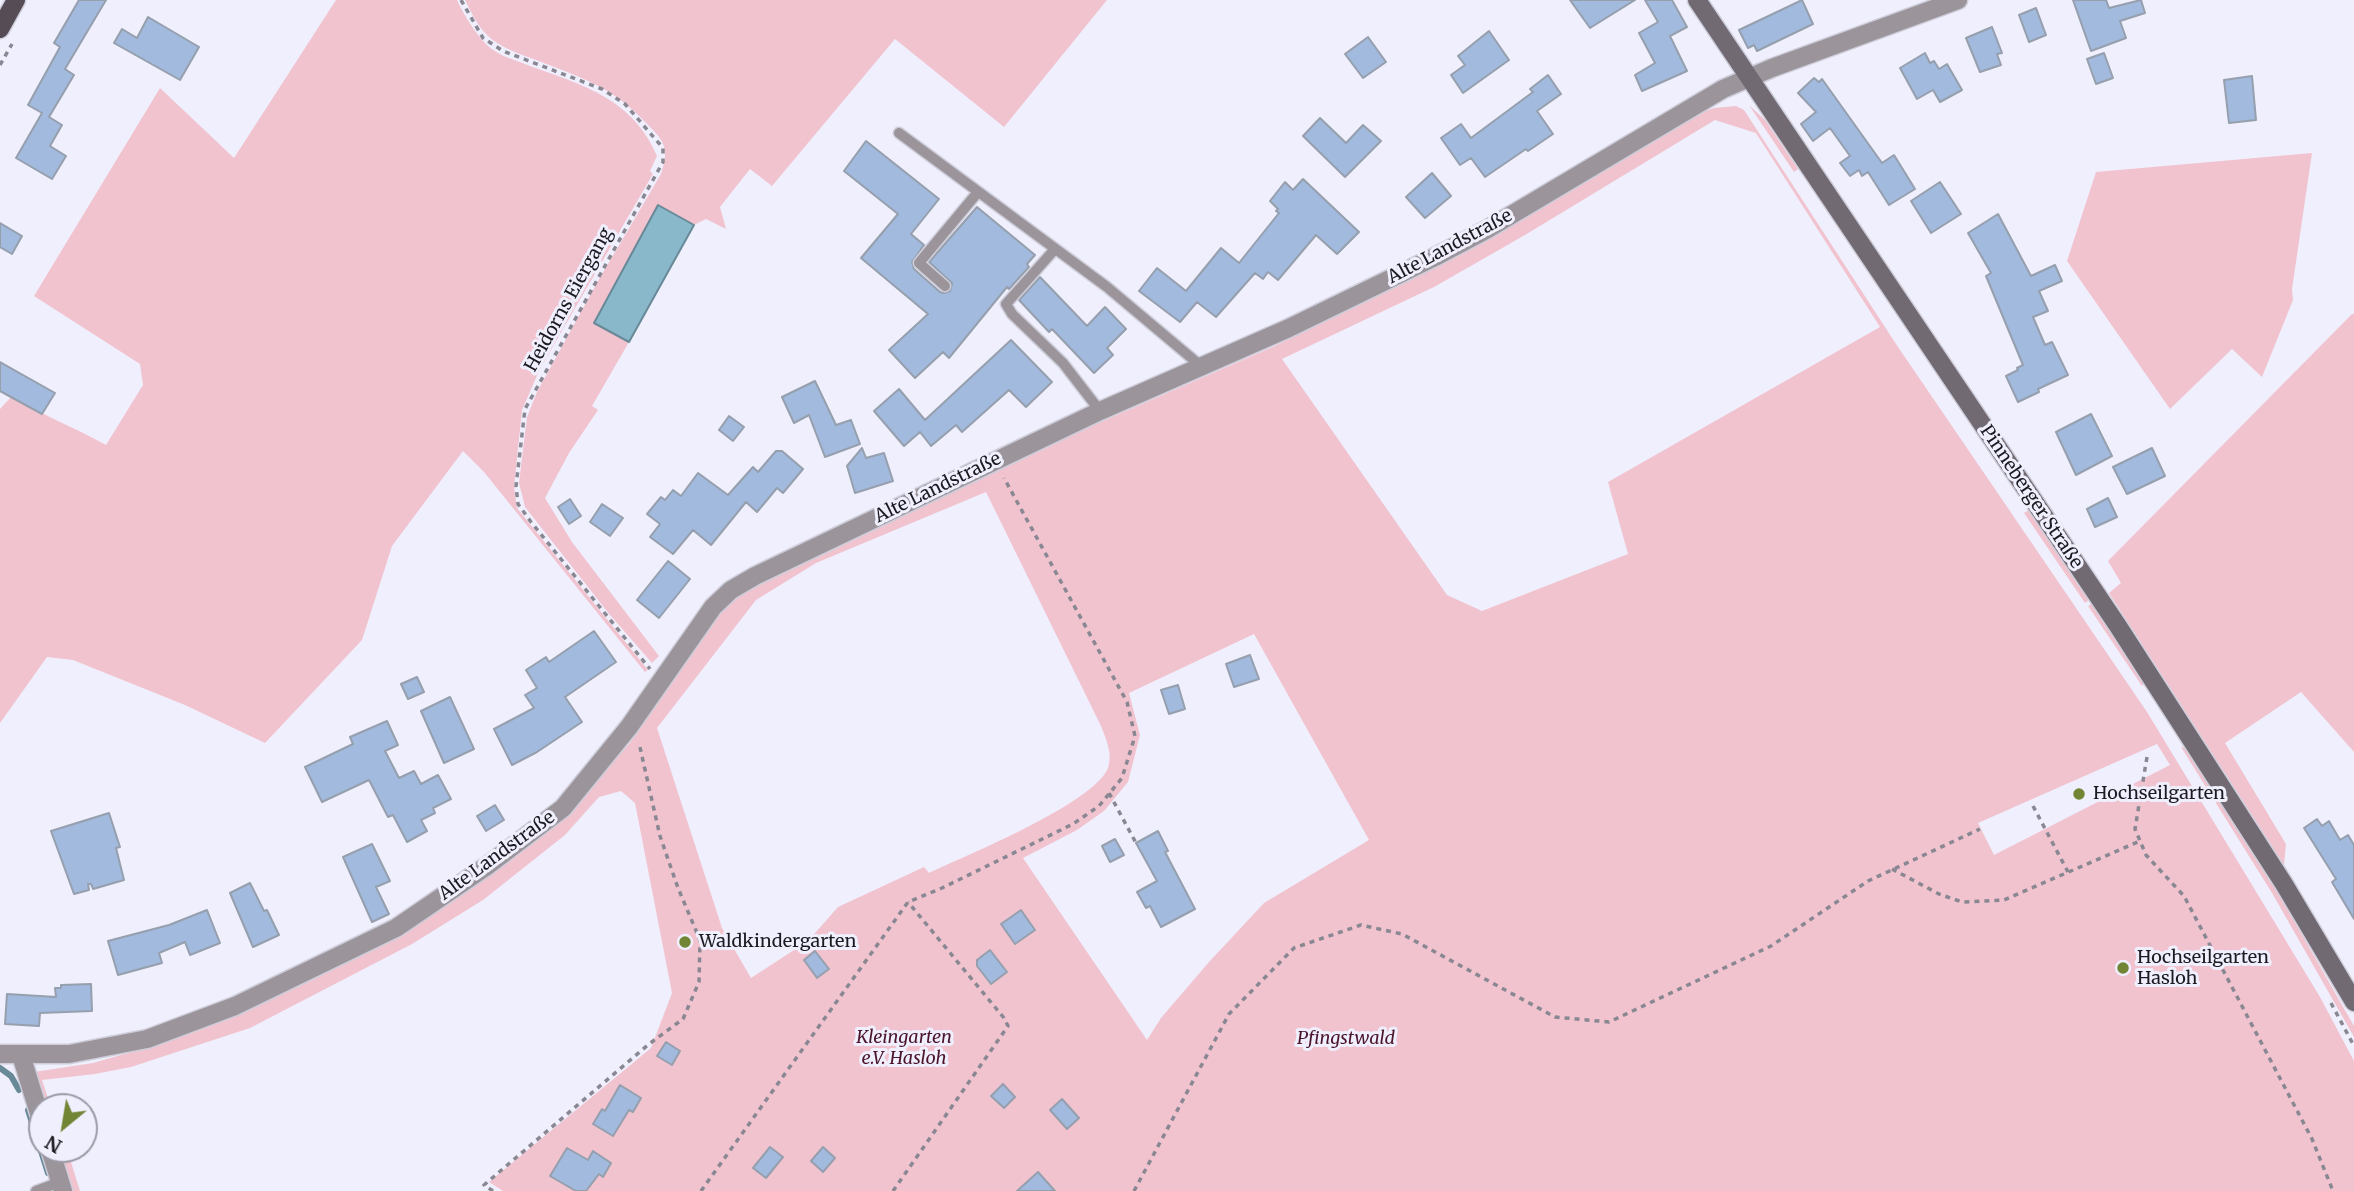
<!DOCTYPE html>
<meta charset="utf-8">
<style>
body{margin:0}
#map{position:relative;width:2354px;height:1191px;overflow:hidden;background:#f0effd;font-family:Merriweather,serif}
canvas{display:block}
.north{position:absolute;left:28px;top:1093px;width:70px;height:70px;box-sizing:border-box;background:#f0effd;border:2px solid #9b9aa5;border-radius:50%;rotate:210deg;font-size:19px;font-weight:700;line-height:28px;text-align:center;color:#1b1a20}
.north::after{content:'';display:block;margin:auto;width:24px;height:32px;background:#728535;clip-path:polygon(50% 0,100% 100%,50% 72%,0 100%)}
</style>
<div id="map">
<canvas width="2354" height="1191"></canvas>
<div class="north">N</div>
</div>
<script>
const ctx = document.querySelector('canvas').getContext('2d');
ctx.lineJoin = 'round';
function fillPath(path, color) { ctx.fillStyle = color; ctx.fill(path, 'evenodd'); }
function stroke(path, color, width, dash) { ctx.strokeStyle = color; ctx.lineWidth = width; ctx.lineCap = dash ? 'butt' : 'round'; ctx.setLineDash(dash || []); ctx.stroke(path); }
function write(font, color, halo, rows, align = 'center') {
  ctx.font = font + ' Merriweather,serif'; ctx.lineWidth = 6; ctx.setLineDash([]); ctx.textBaseline = 'middle'; ctx.strokeStyle = halo; ctx.fillStyle = color; for (const [text, x, y, turn = 0] of rows) {
    ctx.save(); ctx.translate(x, y); ctx.rotate((+turn || 0) * Math.PI / 180); ctx.textAlign = isNaN(turn) ? turn : align; if (halo) ctx.strokeText(text, 0, 0); ctx.fillText(text, 0, 0); ctx.restore();
  }
}
fillPath(new Path2D(`
 M336,0H457C464,15 475,33 487,45C498,56 516,60 530,66C583,85 633,99 657,156L650,171L653,174L567,322L539,371L522,410L514,487L517,508L648,670L645,672L484,472L463,451L392,546L362,640L265,743L185,705L73,660L47,657L0,723V409L11,397C43,415 75,428 106,445L143,385L140,364L34,296L160,88L234,158Z
 M465,0H1107L1004,127L895,39L772,186L750,169L720,207L726,229L706,219L694,225L658,206L594,322L629,342L592,406L598,410L569,453L545,498L572,542L659,656L652,663L610,615L525,507L519,483L527,417L537,392L598,281L661,174C671,145 662,139 642,119C611,86 577,76 536,60C520,54 501,48 488,36C478,27 471,12 465,0Z
 M1749,105L1765,120L1798,169L1794,172Z
 M1736,106L1744,110L1896,344L2147,712L2320,997L2354,1061V1191H503L489,1182L651,1048L672,993L635,803L621,791L599,797L565,835L483,900L412,944L250,1028L131,1067L95,1074L42,1080L51,1107H45L34,1072L93,1063L159,1044L245,1012L322,975L399,934L574,804L630,743L715,614L736,593L984,473L1277,345L1491,236L1694,115L1714,108ZM1715,120L1756,133L1880,327L1608,482L1628,554L1482,611L1447,595L1282,359L1434,287L1525,235ZM986,492L1101,726C1106,739 1113,754 1108,768C1093,804 967,855 929,873L924,867L838,907L808,941L751,978L722,928L657,728L756,600L816,563ZM1254,634L1369,840L1264,903L1209,962L1161,1018L1147,1040L1023,858L1077,830L1104,811L1128,782L1140,735L1129,693ZM2157,744L2170,765L1994,855L1978,823Z
 M2312,153L2292,289L2293,300L2262,377L2232,349L2170,409L2067,261L2096,172Z
 M2352,314H2354V752L2301,692L2225,743L2286,844L2284,865L2109,593L2121,583L2108,561Z
 M2029,510L2090,599L2085,603L2024,513Z
 M2093,603L2145,682L2142,686L2088,606Z
 M2181,747L2186,748L2194,755L2281,898L2354,1026V1037L2272,893Z
 M57,1149H67L80,1191H70Z`), '#f1c3cf');
const water = new Path2D(`
 M658,205L694,225L629,342L594,323Z`);
fillPath(water, '#89b8ca');
stroke(water, '#688997', 2);
stroke(new Path2D(`
 M0,1068L11,1076L19,1090
 M28,1110L48,1173`), '#688997', 6);
const building = new Path2D(`
 M79,0H106L65,69L74,75L49,117L62,125L50,146L66,156L52,179L16,158L42,113L28,105L60,47L54,43Z
 M1570,0H1635L1590,28Z
 M1645,0H1672L1687,27L1670,36L1687,71L1642,91L1635,75L1655,63L1639,33L1658,22Z
 M1802,0L1813,24L1757,51L1754,45L1748,48L1739,30Z
 M2073,0H2106L2109,8L2141,0L2145,13L2120,21L2126,38L2091,51Z
 M2036,8L2046,35L2029,42L2019,15Z
 M148,17L199,47L180,80L114,43L122,29L137,38Z
 M1992,27L2002,53L1997,54L2001,65L1980,72L1966,38Z
 M1489,31L1509,60L1463,93L1451,75L1465,65L1458,56Z
 M1368,37L1386,62L1363,78L1345,54Z
 M1925,53L1930,63L1934,61L1939,69L1947,64L1962,90L1940,102L1933,90L1917,99L1900,68Z
 M2104,53L2113,78L2096,84L2087,59Z
 M1548,75L1561,94L1537,111L1553,134L1528,151L1526,149L1485,177L1471,158L1460,165L1441,138L1461,124L1471,138L1533,92L1530,89Z
 M2252,76L2256,120L2229,123L2224,80Z
 M1814,78L1819,82L1822,79L1882,163L1894,155L1915,189L1889,205L1868,172L1862,176L1859,170L1850,176L1840,163L1850,156L1830,128L1813,141L1801,124L1816,112L1798,93Z
 M1320,118L1346,143L1363,125L1381,141L1345,177L1303,136Z
 M866,141L939,199L911,234L924,245L912,262L914,269L940,292L944,293L950,291L952,283L929,262L977,207L1035,255L1027,264L1029,267L1009,289L1007,287L949,358L943,352L915,378L889,350L928,314L861,258L898,214L844,171Z
 M1432,173L1451,196L1425,218L1406,197Z
 M1303,179L1359,232L1337,254L1316,235L1278,280L1268,272L1263,279L1255,273L1216,317L1197,302L1180,322L1139,291L1157,268L1186,291L1221,248L1239,263L1279,213L1276,211L1278,209L1270,201L1285,182L1293,190Z
 M1940,182L1961,214L1931,233L1911,201Z
 M1998,214L2031,276L2055,265L2062,281L2039,291L2048,311L2033,317L2045,345L2052,342L2068,375L2038,389L2039,392L2018,402L2006,376L2018,370L2017,368L2023,365L1986,276L1991,273L1968,233Z
 M0,223L22,236L12,254L0,247Z
 M1040,277L1087,326L1105,307L1126,329L1107,348L1113,355L1094,373L1052,329L1049,332L1019,300Z
 M1011,340L1052,382L1026,407L1009,390L962,432L956,425L931,446L920,432L904,446L874,411L899,389L925,420Z
 M0,362L55,393L42,414L0,391Z
 M815,381L836,425L851,420L860,444L825,457L809,415L794,423L782,397Z
 M2091,414L2112,456L2076,475L2056,432Z
 M729,416L744,427L733,441L719,430Z
 M862,448L866,458L884,453L893,481L855,493L847,466Z
 M2152,448L2165,476L2127,494L2113,467Z
 M776,451H782L803,469L783,493L777,488L757,512L746,502L711,545L693,530L673,554L650,537L660,524L647,514L661,497L665,500L673,490L681,496L698,473L728,495L753,467L758,472Z
 M2108,498L2117,517L2095,527L2087,509Z
 M570,499L581,516L569,524L558,507Z
 M602,504L623,518L610,536L590,522Z
 M668,561L690,579L659,618L637,600Z
 M594,631L616,662L565,697L582,722L537,752L512,765L494,729L534,708L525,695L537,688L526,670L546,657L549,662Z
 M1250,655L1259,679L1234,687L1226,664Z
 M417,677L424,692L408,699L401,684Z
 M1178,685L1185,709L1169,714L1161,690Z
 M450,697L474,749L444,763L421,711Z
 M387,721L398,745L385,751L399,778L414,771L421,784L438,775L451,799L433,808L435,813L421,820L427,831L407,842L393,815L388,817L369,780L322,802L305,767L353,744L350,737Z
 M495,805L504,820L486,831L477,816Z
 M109,813L120,847L116,848L124,880L93,889L91,884H88L89,890L74,894L51,831Z
 M2317,819L2322,826L2329,821L2340,840L2348,835L2354,845V919L2332,882L2336,879L2304,828Z
 M1158,831L1168,851L1165,852L1195,909L1161,927L1150,906L1146,908L1137,892L1157,881L1136,843Z
 M1115,839L1124,855L1110,862L1102,846Z
 M372,844L390,881L376,887L389,914L372,922L343,857Z
 M250,883L264,911L267,910L279,935L253,947L230,893Z
 M207,910L220,943L190,955L185,942L159,953L162,963L118,975L108,941L169,925Z
 M1021,910L1035,930L1015,944L1001,924Z
 M990,950L1007,972L991,984L977,966V960Z
 M815,951L829,969L817,978L804,960Z
 M91,984L92,1011L40,1013L39,1026L5,1024L7,994L56,997L55,988H61V985Z
 M666,1042L680,1051L672,1065L657,1056Z
 M1003,1084L1015,1097L1004,1108L991,1096Z
 M620,1085L641,1098L633,1112L629,1110L613,1136L593,1124L602,1109L605,1111Z
 M1062,1099L1079,1118L1067,1129L1050,1110Z
 M770,1147L783,1157L766,1178L753,1168Z
 M823,1147L835,1158L823,1172L811,1161Z
 M567,1148L588,1160L593,1151L611,1163L603,1177L599,1174L586,1191H576L550,1176Z
 M1038,1172L1055,1191H1017Z`);
fillPath(building, '#a2badd');
stroke(building, '#969fad', 2);
const lane = new Path2D(`
 M899,133L1107,287L1201,366
 M1055,249L1006,304L1012,314L1063,363L1100,411
 M945,286L919,263L978,192
 M36,1191L60,1182`);
const street = new Path2D(`
 M0,1054H69L147,1039L235,1006L396,928L487,866L563,808L629,727L713,607L731,590L755,576L1100,411L1289,328L1435,257L1486,230L1723,89L1772,68L1958,0
 M21,1055L42,1123
 M50,1149L63,1191`);
const secondary = new Path2D(`
 M1697,0L2118,626L2284,884L2354,1002`);
const primary = new Path2D(`
 M0,29L16,0`);
stroke(lane, '#cecdda', 13);
stroke(street, '#cecdda', 21);
stroke(secondary, '#cecdda', 21);
stroke(primary, '#cecdda', 21);
stroke(new Path2D(`
 M461,0L483,38L503,51L602,89L625,104L663,148V162L525,409L516,486L518,504L531,522L650,669
 M0,65L12,44
 M2147,757L2135,829L2146,855L2184,896L2312,1139L2333,1191
 M1109,793L1136,843
 M2033,806L2068,872
 M1892,869L1939,894L1962,902L2004,900L2140,841
 M2331,1003L2354,1046
 M493,1191L484,1185L649,1044L683,1019L699,982L700,940L678,888L660,836L639,743
 M701,1191L908,902L942,888L1073,824L1099,806L1122,778L1135,736L1127,702L1004,478
 M893,1191L1008,1026L1004,1018L908,902
 M1134,1191L1229,1014L1294,948L1361,925L1402,934L1555,1017L1609,1022L1771,946L1868,881L1980,829`), '#898892', 3.5, [5, 5]);
stroke(lane, '#9b959b', 10);
stroke(street, '#9b959b', 18);
stroke(secondary, '#726a72', 18);
stroke(primary, '#564c56', 18);
for (const [x, y, r, color] of [
 [2079,794,7,"#728535"],
 [685,942,7,"#728535"],
 [2123,968,7,"#728535"]
]) { const dot = new Path2D(); dot.arc(x, y, r, 0, 2 * Math.PI); ctx.fillStyle = color; ctx.fill(dot); stroke(dot, '#f0effd', 2.5); }
write('18px', '#1b1a20', '#f0effd', [
 ["Alte Landstraße",1450,247,-28],
 ["Heidorns Eiergang",569,300,-61],
 ["Alte Landstraße",938,488,-26],
 ["Pinneberger Straße",2031,497,56],
 ["Alte Landstraße",497,856,-36]
]);
write('18px', '#1b1a20', '#f0effd', [
 ["Hochseilgarten",2093,794],
 ["Waldkindergarten",699,942],
 ["Hochseilgarten",2137,958],
 ["Hasloh",2137,979]
], 'left');
write('italic 18px', '#4c152b', '#f0effd', [
 ["Kleingarten",904,1038],
 ["e.V. Hasloh",904,1059],
 ["Pfingstwald",1346,1039]
]);
</script>
